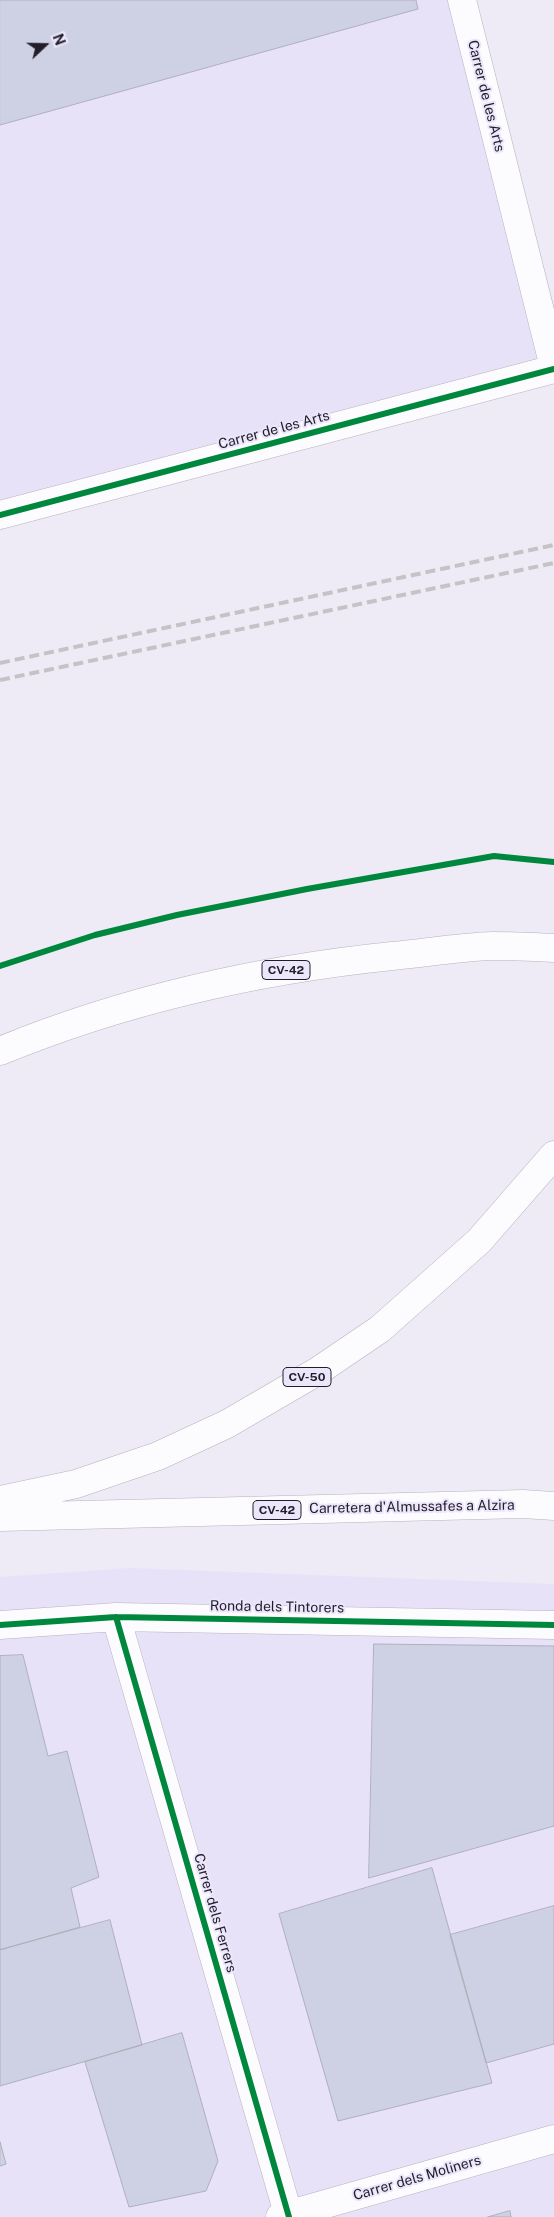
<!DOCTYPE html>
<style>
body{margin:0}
#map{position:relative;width:554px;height:2217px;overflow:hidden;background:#eeebf6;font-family:"Public Sans",sans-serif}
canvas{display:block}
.north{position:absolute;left:20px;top:20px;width:50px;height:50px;-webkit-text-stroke:4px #ece6fb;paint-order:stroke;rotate:69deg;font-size:14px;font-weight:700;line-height:20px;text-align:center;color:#211d2a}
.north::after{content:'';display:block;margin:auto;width:18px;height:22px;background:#211d2a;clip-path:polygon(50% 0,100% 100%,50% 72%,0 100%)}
</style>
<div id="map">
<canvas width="554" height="2217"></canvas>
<div class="north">N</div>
</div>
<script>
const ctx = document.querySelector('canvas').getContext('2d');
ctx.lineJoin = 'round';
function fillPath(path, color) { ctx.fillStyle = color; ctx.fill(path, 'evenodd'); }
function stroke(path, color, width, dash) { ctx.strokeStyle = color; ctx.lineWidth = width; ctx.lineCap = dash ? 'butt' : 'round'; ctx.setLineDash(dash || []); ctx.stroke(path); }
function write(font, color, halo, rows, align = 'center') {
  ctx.font = font + ' "Public Sans",sans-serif'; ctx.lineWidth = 4; ctx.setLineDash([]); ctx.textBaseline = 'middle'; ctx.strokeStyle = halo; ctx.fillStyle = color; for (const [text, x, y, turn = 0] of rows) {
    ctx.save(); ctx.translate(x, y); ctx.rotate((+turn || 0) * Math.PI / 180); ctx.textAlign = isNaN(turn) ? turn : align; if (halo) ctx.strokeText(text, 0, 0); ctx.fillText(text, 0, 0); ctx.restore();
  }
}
fillPath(new Path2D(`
 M0,0H462L554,367L0,515Z
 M130,1568L554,1584V2217H0V1577Z`), '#e8e2f9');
const building = new Path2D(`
 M0,0H416L418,9L0,125Z
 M374,1644L554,1646V1826L369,1878Z
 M23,1655L48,1756L67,1751L99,1877L71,1888L80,1927L0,1950V1656Z
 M432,1868L492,2083L338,2121L279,1914Z
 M554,1906V2044L486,2063L450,1935Z
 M110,1920L142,2045L0,2086V1950Z
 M182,2033L218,2161L206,2191L129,2207L85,2062Z
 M0,2142L6,2164L0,2166Z
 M510,2211L511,2217H488Z`);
fillPath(building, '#ced1e3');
stroke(building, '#b0b0bb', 1);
const minor = new Path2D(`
 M462,0L554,367
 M0,515L554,369
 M116,1617L289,2217
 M0,1625L116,1617L554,1625
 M280,2217L554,2139`);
const major = new Path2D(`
 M0,1051C127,999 256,970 392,956C425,953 460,947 493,946C514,946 534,947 554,948
 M0,1500L76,1484L158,1456L227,1424L318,1371L380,1329L479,1241L554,1155
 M0,1517L523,1504L554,1506`);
stroke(minor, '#b5b2bd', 29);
stroke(major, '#b5b2bd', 29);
stroke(minor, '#fcfcfe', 28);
stroke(major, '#fcfcfe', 28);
stroke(new Path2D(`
 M0,663L554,545
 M0,680L554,563`), '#c4c3c6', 4, [10, 5]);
stroke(new Path2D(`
 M0,515L554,369
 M0,966L95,935L177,915L307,889L494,856L554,862
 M116,1617L289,2217
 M0,1625L116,1617L554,1625`), '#00873e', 6);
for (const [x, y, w] of [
 [286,970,48],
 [307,1377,48],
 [277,1510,48]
]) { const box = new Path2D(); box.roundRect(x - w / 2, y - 9.5, w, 19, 4); ctx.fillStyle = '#ece6fb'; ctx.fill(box); stroke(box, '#211d2a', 1); }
write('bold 12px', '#211d2a', null, [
 ["CV-42",286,970],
 ["CV-50",307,1377],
 ["CV-42",277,1510]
]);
write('14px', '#211d2a', '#ece6fb', [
 ["Carrer de les Arts",486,96,76],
 ["Carrer de les Arts",274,430,-15],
 ["Carretera d'Almussafes a Alzira",412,1507,-1],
 ["Ronda dels Tintorers",277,1607,1],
 ["Carrer dels Ferrers",215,1913,74],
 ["Carrer dels Moliners",417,2178,-16]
]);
</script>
